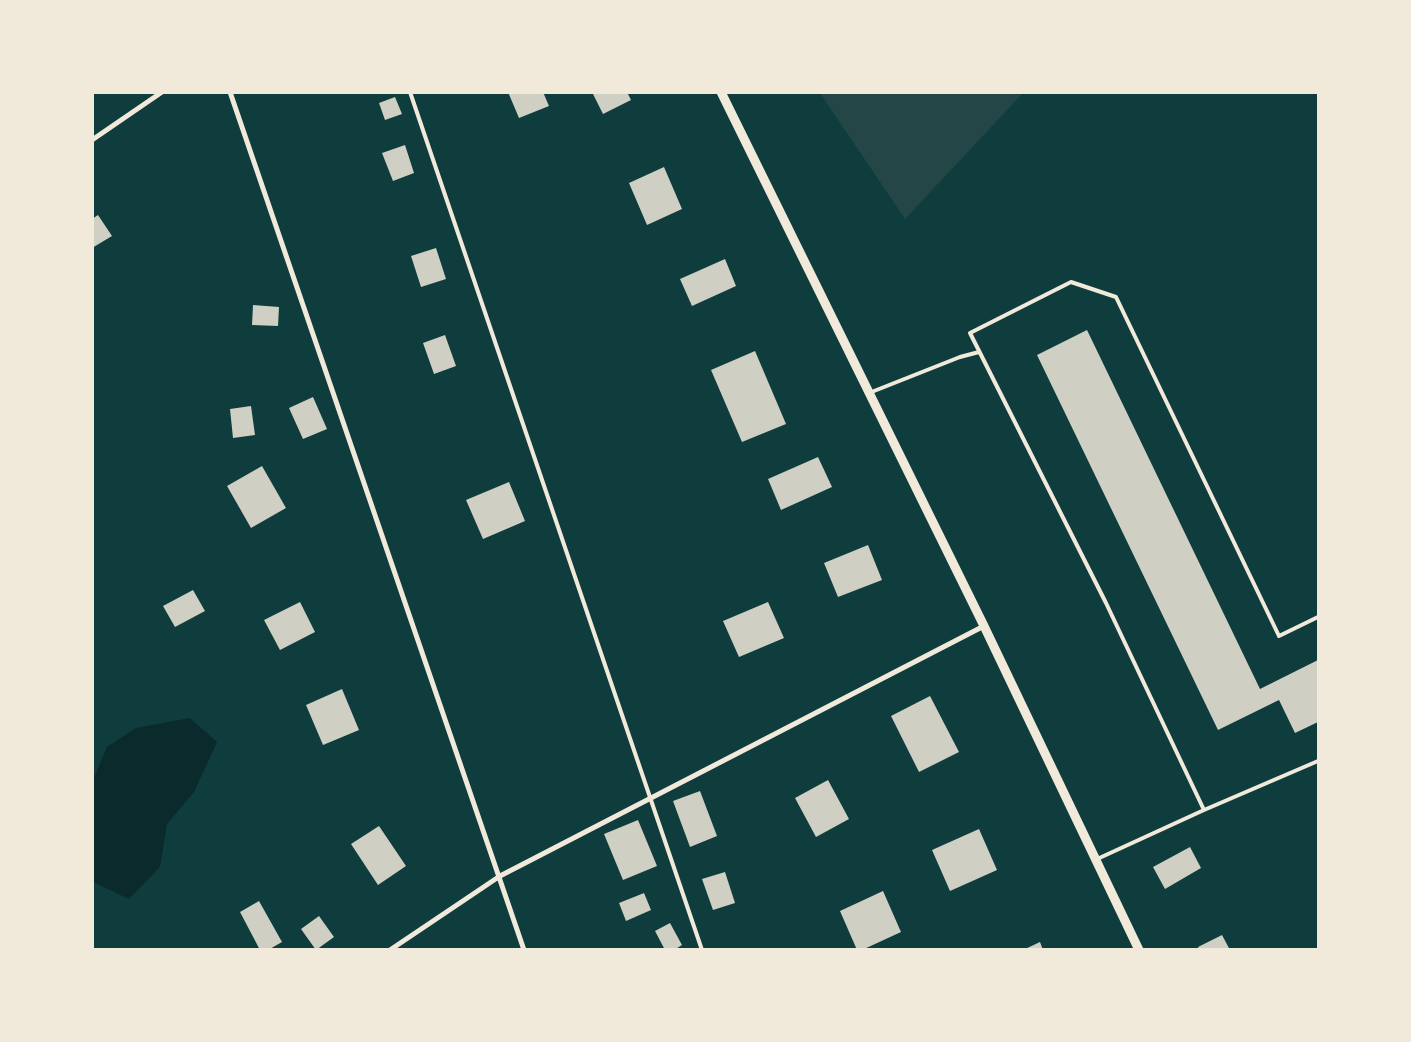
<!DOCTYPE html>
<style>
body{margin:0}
#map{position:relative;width:1411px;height:1042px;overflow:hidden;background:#0f3d3e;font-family:Mulish,sans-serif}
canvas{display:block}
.frame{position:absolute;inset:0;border:94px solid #f1e9da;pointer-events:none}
</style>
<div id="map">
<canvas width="1411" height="1042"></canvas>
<div class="frame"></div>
</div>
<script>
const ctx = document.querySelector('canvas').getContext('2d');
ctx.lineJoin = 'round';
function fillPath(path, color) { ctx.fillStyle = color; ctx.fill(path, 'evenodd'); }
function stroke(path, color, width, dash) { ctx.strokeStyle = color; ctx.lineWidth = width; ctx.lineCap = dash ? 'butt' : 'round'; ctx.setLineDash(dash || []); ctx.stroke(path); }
fillPath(new Path2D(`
 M820,93H1023L905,219Z`), '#244646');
fillPath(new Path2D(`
 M190,718L217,742L194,792L167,824L160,867L129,899L95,883L92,881L93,780L107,747L136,728Z`), '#0a2a2b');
fillPath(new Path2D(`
 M508,92H543L549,106L519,118Z
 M592,92H627L631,100L603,114Z
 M395,97L402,114L385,120L379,103Z
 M405,145L414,173L393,181L382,153Z
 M664,167L682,209L647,225L629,183Z
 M98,215L112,236L92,248V219Z
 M436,248L446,279L421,287L411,256Z
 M725,259L736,286L692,306L680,279Z
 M253,305L279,307L278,326L252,325Z
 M1087,330L1260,689L1318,660V722L1295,733L1279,700L1218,730L1037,355Z
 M445,335L456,366L434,374L423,343Z
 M755,351L786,424L742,442L711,370Z
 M313,397L327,429L303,439L289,408Z
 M251,406L255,435L233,438L230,409Z
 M818,457L832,487L781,510L768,479Z
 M262,466L286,508L251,528L227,486Z
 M509,482L525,521L483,539L466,500Z
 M868,545L882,580L838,597L824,563Z
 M193,590L205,611L175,627L163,606Z
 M300,602L315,632L280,650L264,620Z
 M768,602L784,638L739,657L723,621Z
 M342,689L359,730L323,745L306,705Z
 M930,696L959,752L919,772L891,716Z
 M828,780L849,819L816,837L795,798Z
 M700,791L717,836L690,847L673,801Z
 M638,820L657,866L623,880L604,834Z
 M379,826L406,866L378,885L351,844Z
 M979,829L997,870L950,891L932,850Z
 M1190,847L1201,868L1165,889L1153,867Z
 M725,872L735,903L713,910L702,879Z
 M883,891L901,932L862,950H857L840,911Z
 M644,893L651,910L626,921L619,903Z
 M259,901L282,942L268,950H260L240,912Z
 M319,916L334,937L316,950L301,929Z
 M670,923L682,945L674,950H665L655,931Z
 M1222,935L1230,950H1199L1198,947Z
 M1040,942L1043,950H1023Z`), '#cfcfc3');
stroke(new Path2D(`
 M410,92L702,950
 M869,393L960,357L979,352
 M1318,617L1279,636L1116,297L1071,282L970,333L1106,603L1204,810L1318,761
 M1095,860L1204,810`), '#f1e9da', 4);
stroke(new Path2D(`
 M230,92L524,950
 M92,140L162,92
 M390,950L500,876L984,626`), '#f1e9da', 5);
stroke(new Path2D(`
 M721,92L984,626L1139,950`), '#f1e9da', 9);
</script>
